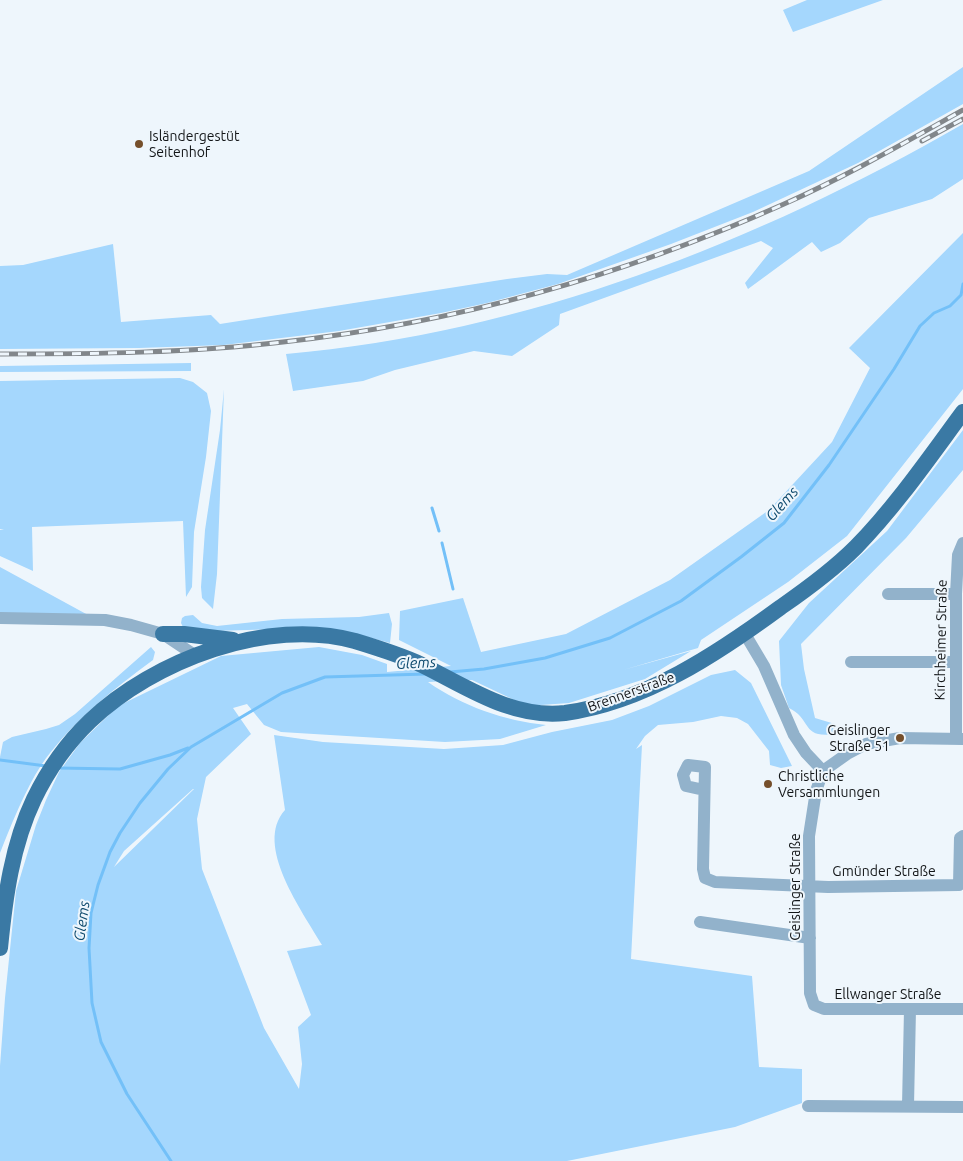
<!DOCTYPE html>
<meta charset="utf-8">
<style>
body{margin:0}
canvas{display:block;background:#eef6fc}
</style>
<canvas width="963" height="1161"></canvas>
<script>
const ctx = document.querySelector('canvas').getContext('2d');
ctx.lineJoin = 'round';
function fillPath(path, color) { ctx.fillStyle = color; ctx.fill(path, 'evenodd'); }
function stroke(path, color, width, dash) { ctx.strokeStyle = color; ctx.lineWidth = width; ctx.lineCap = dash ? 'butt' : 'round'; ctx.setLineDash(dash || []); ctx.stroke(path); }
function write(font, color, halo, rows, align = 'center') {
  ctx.font = font + ' Ubuntu,sans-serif'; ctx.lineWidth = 4; ctx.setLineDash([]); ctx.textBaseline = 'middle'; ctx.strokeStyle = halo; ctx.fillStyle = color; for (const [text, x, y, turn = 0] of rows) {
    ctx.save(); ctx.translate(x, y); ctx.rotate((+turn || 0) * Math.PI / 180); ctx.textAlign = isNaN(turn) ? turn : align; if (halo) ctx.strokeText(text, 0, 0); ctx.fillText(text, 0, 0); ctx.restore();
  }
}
fillPath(new Path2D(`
 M807,0H883L793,32L783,10Z
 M963,67V104L858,163L753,212L671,244L558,284L487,303L441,313L339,331L224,345L139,348L0,349V266L23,265L113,244L121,322L211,315L220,324L507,279L547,274L567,275L809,171Z
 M963,124V179L932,199L869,218L840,243L821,252L812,242L748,289L745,283L773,248L761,241L560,314L559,325L512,356L474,351L395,370L363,381L293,391L286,354C526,333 756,243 963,124Z
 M963,233V389L847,536L788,582L701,640L698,648L623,670L691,651L645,679L569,703L527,706L472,680L428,682C462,706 505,721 546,725L500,739L445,742L281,732L264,725L247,704L233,708L251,734L206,777L197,819L202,869L264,1028L299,1089L302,1064L298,1027L311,1015L287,951L322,945C303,912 253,845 285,810L274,735L323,742L444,749L503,745L552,732L612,720L649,706L711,675L735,670L751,683L792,766L781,768L770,765L769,751L748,724L737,718L721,716L693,722L658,725L645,736L636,749L642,745L631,959L752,976L759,1067L802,1069V1103L735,1127L567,1161H0V1066L5,998L16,891L36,825L46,800L59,772L80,743L118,706L221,656L319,647L362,655L387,664V672L451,666L399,640L400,611L463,598L481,652L566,634L670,580L769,510L832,442L870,368L849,348ZM193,789H194L114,867L124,851Z
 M191,363V371L0,372V366Z
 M180,378L193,382L207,393L211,411L206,457L194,532L192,587L186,597L183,521L32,527L33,571L0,556V530L4,529H0V381Z
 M224,389L217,574L213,609L202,598L201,587L205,530L220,430Z
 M963,430V470L906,538L801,644L804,669L815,718L835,724V734C801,739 812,719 789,708L781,685L779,641L809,603L887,531Z
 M0,567L88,615L0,614Z
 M389,613L392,624L390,643L345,631L312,628L215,631L184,629L181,623L182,618L185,616L193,615L202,623L217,626L282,619L359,617Z
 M151,647L155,652L153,660C115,688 79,716 50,753C29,779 13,821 0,853V757L3,742L12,737L46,729L59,725L75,714Z`), '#a5d7fd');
stroke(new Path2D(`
 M432,508L439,531
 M442,543L453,589
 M450,672L484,669L545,658L610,638L681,601L741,557L784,523L829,465L894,369L920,326L934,313L950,306L961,295L963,284
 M0,760L46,766
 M57,768L120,769L170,755L188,748
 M171,1161L127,1094L101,1042L92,1003L89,948L91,913L98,885L110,852L120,833L140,803L168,769L191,747L282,693L325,677L426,674`), '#73c0f8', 3);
stroke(new Path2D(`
 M888,594H956
 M0,618L105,620L131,625L163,634L196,656
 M745,634L764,666L794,735L806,753L823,771
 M851,662H955
 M956,739V594L958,555L963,543
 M963,739L900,738L866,744L847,754L823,771L816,791L809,836L810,993L814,1005L824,1009H963
 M704,790L686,786L683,775L688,765L705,767L703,869L705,878L715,882L828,887L959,885L960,838L963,836
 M700,922L810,938
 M808,1106L963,1107
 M908,1106L910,1009`), '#92b2cb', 12);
stroke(new Path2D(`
 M163,634H184L233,640
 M0,948C5,897 12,845 34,799C48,770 67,743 90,721C154,660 268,617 355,641C378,648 401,655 422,665C467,687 512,719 565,713C645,702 717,654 781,607C807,589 833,570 856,547C896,506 929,458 963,412`), '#3a79a4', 16);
const rail = new Path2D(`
 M922,141L963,119
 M0,354C94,354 189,353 283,342C456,323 625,275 784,204C845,177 904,143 963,110`);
stroke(rail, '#82878b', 5);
stroke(rail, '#eef6fc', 3, [9]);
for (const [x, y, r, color] of [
 [139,144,5,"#754f2b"],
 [900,738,5,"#754f2b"],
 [768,784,5,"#754f2b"]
]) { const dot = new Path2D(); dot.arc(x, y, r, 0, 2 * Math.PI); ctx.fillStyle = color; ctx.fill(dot); stroke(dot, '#eef6fc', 2); }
write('14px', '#131618', '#eef6fc', [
 ["Isländergestüt",149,136],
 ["Seitenhof",149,152],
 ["Geislinger",890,730,"right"],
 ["Straße 51",890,746,"right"],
 ["Christliche",778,776],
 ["Versammlungen",778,792]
], 'left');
write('14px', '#131618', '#eef6fc', [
 ["Kirchheimer Straße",941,640,-89],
 ["Brennerstraße",631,692,-20],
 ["Gmünder Straße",884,871],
 ["Geislinger Straße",795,887,-90],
 ["Ellwanger Straße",888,994]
]);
write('italic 15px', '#0e4a6e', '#eef6fc', [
 ["Glems",782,504,-48],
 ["Glems",416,663,-3],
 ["Glems",82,921,-82]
]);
</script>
